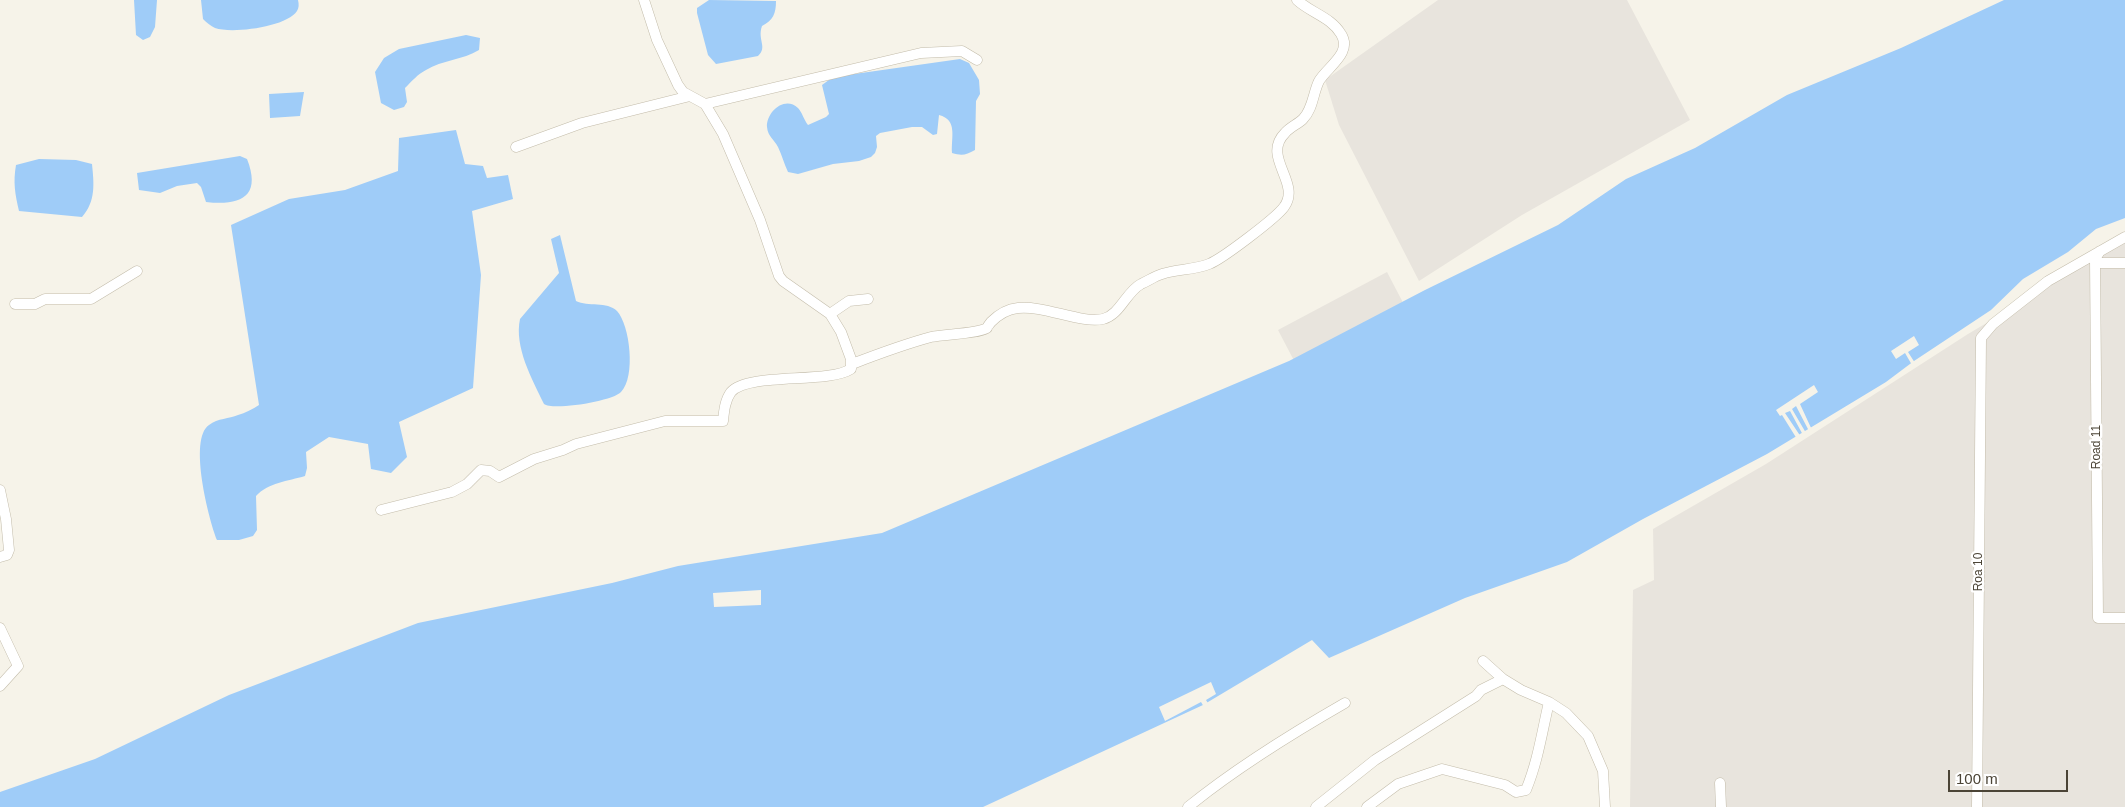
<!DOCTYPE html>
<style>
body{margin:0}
#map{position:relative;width:2125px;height:807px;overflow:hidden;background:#f6f3e9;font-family:Arial,sans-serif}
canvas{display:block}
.scale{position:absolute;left:1948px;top:770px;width:120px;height:22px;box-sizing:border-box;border:2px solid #4b4436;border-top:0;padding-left:6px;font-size:15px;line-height:18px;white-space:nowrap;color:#4b4436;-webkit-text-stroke:4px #fff;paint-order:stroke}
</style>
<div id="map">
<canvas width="2125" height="807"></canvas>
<div class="scale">100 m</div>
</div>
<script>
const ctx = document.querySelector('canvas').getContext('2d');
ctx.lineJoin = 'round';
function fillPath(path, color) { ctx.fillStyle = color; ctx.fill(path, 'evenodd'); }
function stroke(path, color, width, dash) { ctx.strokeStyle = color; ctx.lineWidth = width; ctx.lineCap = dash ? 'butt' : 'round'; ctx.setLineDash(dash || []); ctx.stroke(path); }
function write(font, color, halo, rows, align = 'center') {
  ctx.font = font + ' Arial,sans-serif'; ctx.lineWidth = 4.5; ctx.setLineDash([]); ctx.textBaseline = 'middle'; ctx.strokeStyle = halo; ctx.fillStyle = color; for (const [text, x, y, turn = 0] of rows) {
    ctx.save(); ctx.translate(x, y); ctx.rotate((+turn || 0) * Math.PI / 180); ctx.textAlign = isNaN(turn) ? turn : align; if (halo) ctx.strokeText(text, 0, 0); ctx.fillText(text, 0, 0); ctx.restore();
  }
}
fillPath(new Path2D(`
 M1438,0H1627L1690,120L1522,215L1419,281L1339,125L1325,80Z
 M2125,241V807H1630L1633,590L1654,580L1653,529L1766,464L1968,334Z
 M1387,272L1410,316L1301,374L1278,330Z`), '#e8e4dd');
fillPath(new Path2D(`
 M134,0H157L155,27L150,37L143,40L136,35Z
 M201,0H298C299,4 299,8 297,11C287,27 232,34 215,28C211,26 206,22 203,19Z
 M709,0L776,1C776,14 773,20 762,26C757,40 768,47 758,56L716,64L708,55L697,13V8Z
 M2004,0H2125V218L2096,229L2068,252L2023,279L1991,310L1914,361L1886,382L1767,454L1643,519L1567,562L1465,598L1329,658L1312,640L1203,705L983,807H0V792L95,759L229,695L418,623L612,583L678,566L882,533L1289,361L1425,290L1558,225L1626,179L1695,148L1787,95L1901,48Z
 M466,35L480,38L479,50C463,60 442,60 426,70C418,74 412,81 405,88L407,102L404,107L394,110L381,103L375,72L384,58L399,49Z
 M960,59L969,63L979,80L980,94L976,101L975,150C966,155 962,156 952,153C951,137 958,120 939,115L937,134L933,135L922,127H912L880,133L876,136L877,147L875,153L871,157L859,161L833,164L798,174L788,172C784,164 782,155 778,147C774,139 768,137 767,127C766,112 785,95 798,108C802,112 804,120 808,125L826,117L829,114L822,85L833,77Z
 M304,92L300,116L270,118L269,94Z
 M456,130L465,164L483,166L487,178L508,175L513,199L472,211L481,275L473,388L399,422L407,457L391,473L371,469L368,444L329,437L306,452L307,468L305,476C288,481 268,483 256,496L257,530L253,536L239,540H217C209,520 188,439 209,425C218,418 229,419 238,415C245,413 253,409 259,405L231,225L289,199L345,190L398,171L399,138Z
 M240,156L247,159C262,197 240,206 206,202L201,187L197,183L177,186L160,193L139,190L137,173Z
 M39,159L76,160L92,164C94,184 96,201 82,217L19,211C15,194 13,182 16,165Z
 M560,235L576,301C588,307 607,301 617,311C630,325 636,377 621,392C613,401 553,411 544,404C532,379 514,347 520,319L559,273L551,239Z`), '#9fccf8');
fillPath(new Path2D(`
 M1914,336L1919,345L1908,352L1915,363L1912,365L1905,353L1896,359L1891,351Z
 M1814,385L1818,392L1800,404L1812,430L1809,431L1796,406L1792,409L1806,433L1803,435L1790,411L1785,413L1801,437L1797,439L1782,415L1780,416L1776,410Z
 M761,590V605L714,607L713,593Z
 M1211,682L1216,694L1206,700L1209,705L1204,707L1201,702L1165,721L1159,707Z`), '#f6f3e9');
const minor = new Path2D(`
 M705,104L921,53L962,51L977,60
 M516,147L582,123L690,96
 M2100,251L2095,259L2098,618H2125
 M2095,263H2125
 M15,304H35L45,299H91L137,271
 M830,314L849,301L868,299
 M852,364C878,354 905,344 931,337C944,334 977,334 987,328C987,327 991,322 991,322C998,315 1008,309 1018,308C1044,305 1081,324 1103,319C1120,315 1126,292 1141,284C1148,281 1155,276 1162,274C1177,269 1194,270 1209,264C1222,259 1276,218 1284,207C1302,183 1261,157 1285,133C1290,127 1298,124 1303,119C1313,109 1313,93 1319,81C1327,67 1353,53 1341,34C1331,17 1311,13 1297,0
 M0,490L6,519L9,550L7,555L0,557
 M381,510L452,492L467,484L481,470L490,471L499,477L534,459L563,450L576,444L665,421H723C724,411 725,400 731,392C749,372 828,384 851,369V359L841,332L830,314L783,281L779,276L760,220L723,134L705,104L683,92L678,85L657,40L644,0
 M0,628L18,666L0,686
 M1483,661L1503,679L1521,690L1549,702L1566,713L1588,736L1603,771L1605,807
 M1720,783L1721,807
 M1188,807C1236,768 1291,734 1345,703
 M1316,807L1375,760L1476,696L1481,690L1503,679
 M1367,807L1398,784L1442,769L1505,785L1516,792L1526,790C1538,761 1542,732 1549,702
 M1977,807L1981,338L1993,324L2048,281L2125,237`);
stroke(minor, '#c3bcaa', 11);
stroke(minor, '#fff', 10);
write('12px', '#4b4436', '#fff', [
 ["Road 11",2097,447,-90],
 ["Roa 10",1979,572,-90]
]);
</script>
